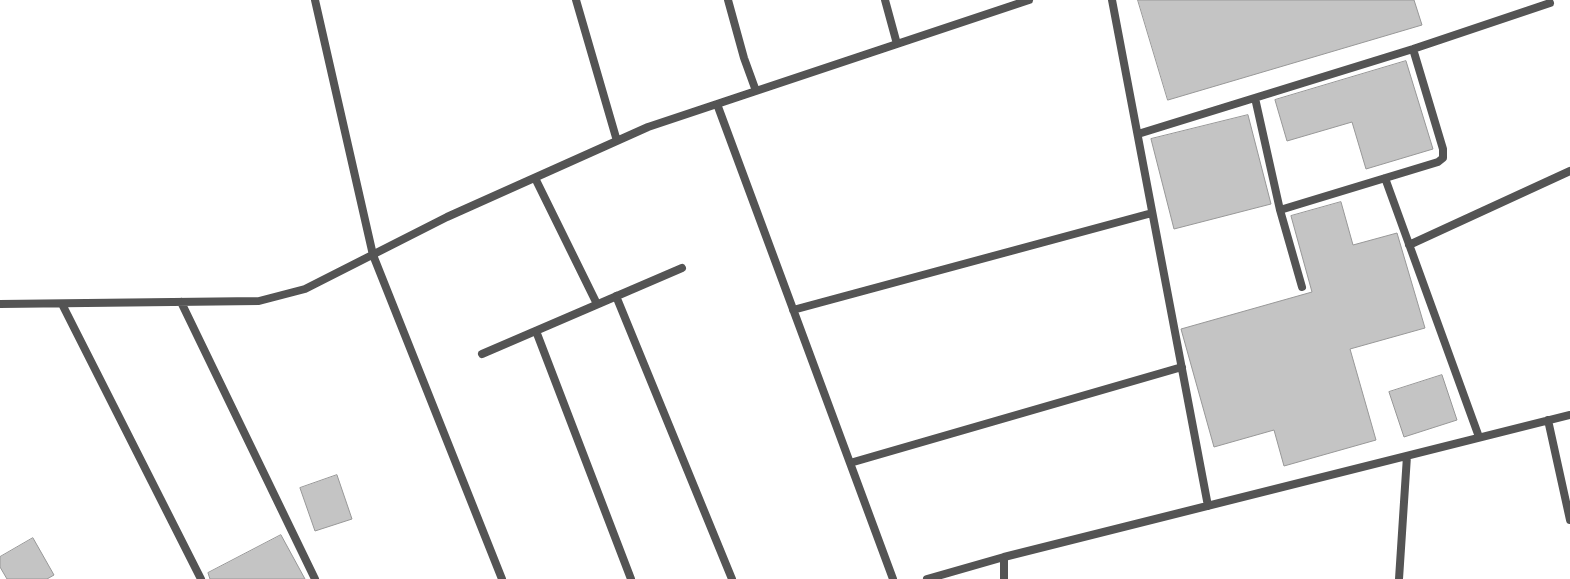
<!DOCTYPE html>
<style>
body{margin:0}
canvas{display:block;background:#fff}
</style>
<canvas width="1570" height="579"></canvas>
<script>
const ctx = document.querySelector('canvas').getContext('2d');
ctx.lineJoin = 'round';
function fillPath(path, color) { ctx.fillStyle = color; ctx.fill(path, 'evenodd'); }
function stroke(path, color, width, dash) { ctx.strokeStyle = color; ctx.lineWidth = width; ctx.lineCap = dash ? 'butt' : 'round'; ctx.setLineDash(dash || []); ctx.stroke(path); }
const building = new Path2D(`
 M1138,0H1414L1422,25L1168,100Z
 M1406,61L1433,149L1366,169L1352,122L1287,141L1275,100Z
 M1248,115L1271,204L1174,229L1151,139Z
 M1341,202L1353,245L1397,233L1425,328L1350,349L1376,440L1284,466L1274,430L1214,447L1181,329L1312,292L1291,216Z
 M1442,375L1457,420L1404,437L1389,392Z
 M337,475L352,519L315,531L300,488Z
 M281,535L305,579H210L208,573Z
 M33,538L54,575L47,579H7L0,567V557Z`);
fillPath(building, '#c4c4c4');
stroke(building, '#989898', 1);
stroke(new Path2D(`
 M315,0L373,255L502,579
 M576,0L617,141
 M728,0L744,58L756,91
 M885,0L897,44
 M1112,0L1208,506
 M1255,98L1280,210L1302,287
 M717,104L893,579
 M1138,134L1413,49L1550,3
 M535,178L597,304
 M1385,178L1479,437
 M1280,210L1438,162L1443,158V149L1413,49
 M1409,245L1570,171
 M616,296L732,579
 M181,302L315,579
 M0,304L259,301L305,289L447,217L648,127L1029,0
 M62,304L201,579
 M793,310L1152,213
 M536,331L631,579
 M482,354L682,268
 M1548,420L1570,520
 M850,463L1182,367
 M927,579L1004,557L1570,415
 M1004,579V557
 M1399,579L1407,456`), '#545454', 8);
</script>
